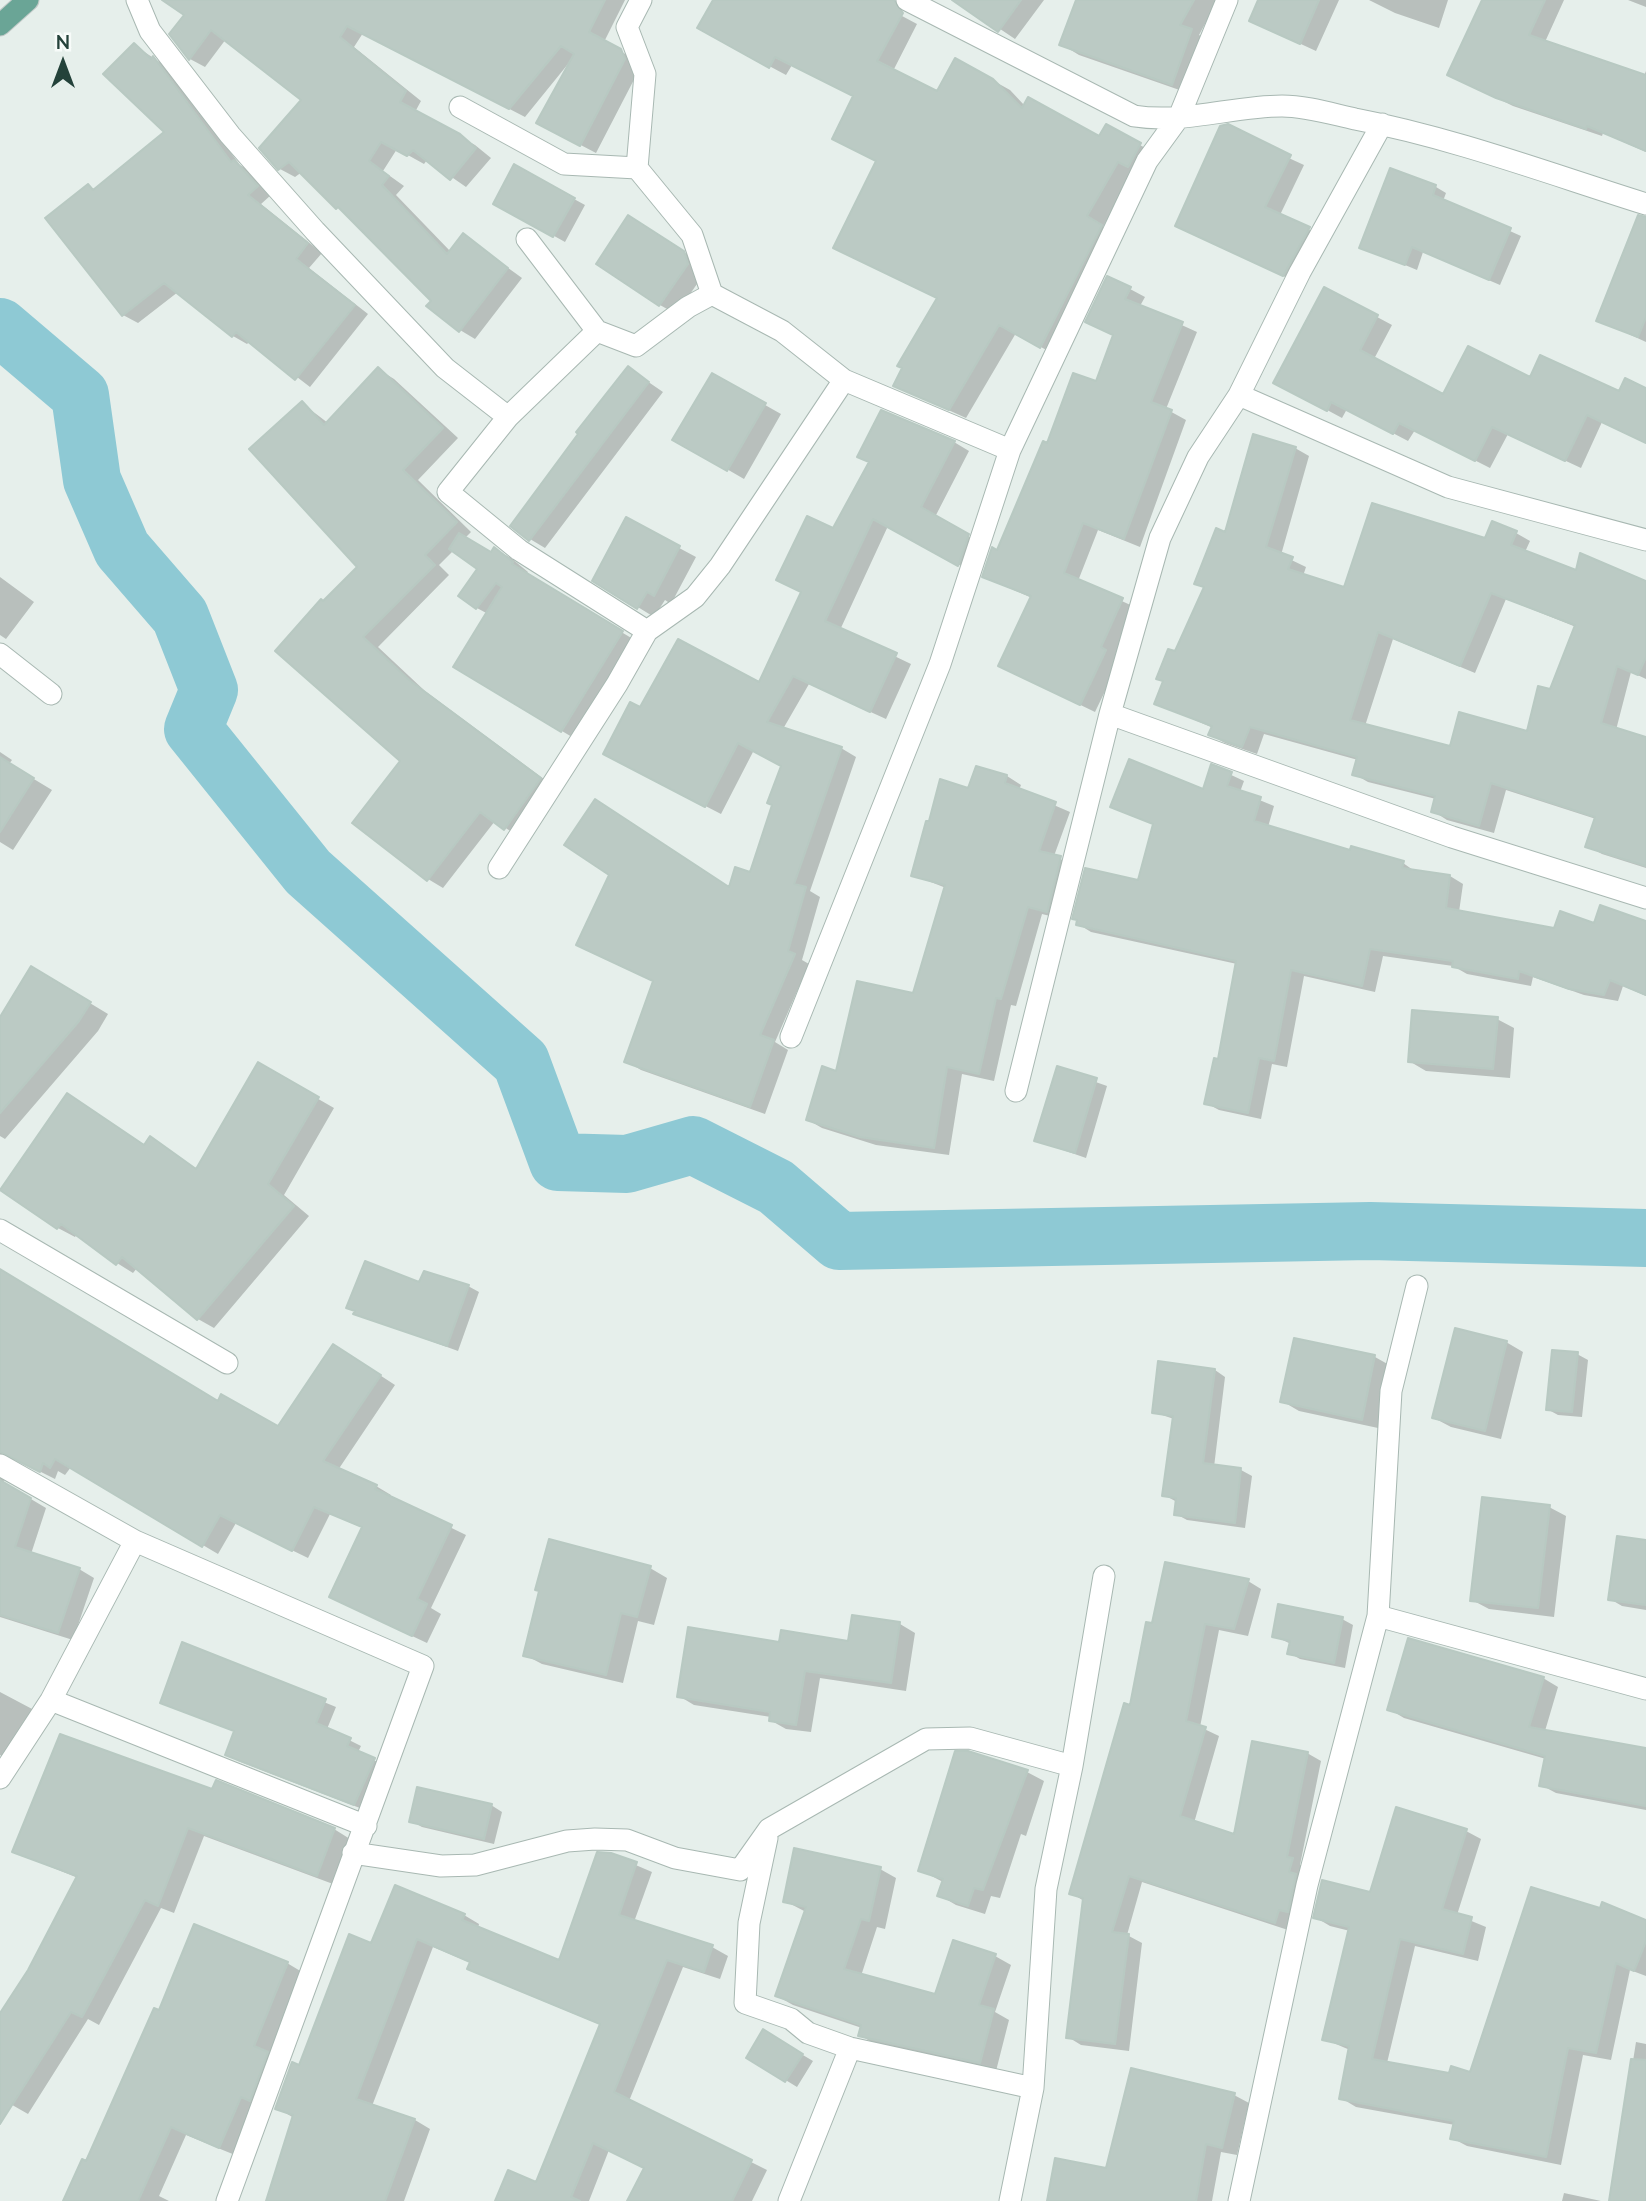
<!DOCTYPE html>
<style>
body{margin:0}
#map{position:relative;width:1646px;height:2201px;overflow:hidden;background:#e6efeb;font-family:Mulish,sans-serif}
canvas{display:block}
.north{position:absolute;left:28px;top:28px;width:70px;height:70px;-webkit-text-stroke:5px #f7fbf9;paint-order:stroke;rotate:0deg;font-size:19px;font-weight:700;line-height:28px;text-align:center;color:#24423a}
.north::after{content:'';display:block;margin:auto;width:24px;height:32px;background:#24423a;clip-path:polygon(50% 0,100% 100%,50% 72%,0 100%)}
</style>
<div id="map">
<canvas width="1646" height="2201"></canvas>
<div class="north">N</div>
</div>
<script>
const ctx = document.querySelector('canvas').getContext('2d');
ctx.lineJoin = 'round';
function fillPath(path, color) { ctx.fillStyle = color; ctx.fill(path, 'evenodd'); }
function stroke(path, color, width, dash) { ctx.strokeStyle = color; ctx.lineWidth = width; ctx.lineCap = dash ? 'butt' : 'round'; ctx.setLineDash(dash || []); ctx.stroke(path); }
fillPath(new Path2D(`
 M184,0H625L604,42L636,60L640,68L596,153L554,131L568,64L525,117L363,33L354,47L421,101L415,112L475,145L491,158L466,187L427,160L424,164L397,149L383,171L404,186L396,195L451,252L464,236L522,278L475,339L460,330L346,212L302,172L295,177L280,169L303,100L226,39L205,67L190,59Z
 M715,0H872L917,24L893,71L938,94L992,80L1010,90L1025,106L1099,138L1106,126L1156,154L1134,169L1103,227L1117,235L1057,356L1016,333L966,418L895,386L939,299L877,161L855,96L792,65L786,75L715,37Z
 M957,0H1044L1015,39Z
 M1078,0H1218L1199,35L1210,41L1191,94L1079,55L1061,44Z
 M1260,0H1339L1316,51L1251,21Z
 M1369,0H1448L1439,28L1395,13Z
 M1484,0H1564L1545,42L1644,76L1646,71V152L1603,133L1602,136L1513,106L1450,75Z
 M1628,0H1646V7Z
 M134,45L167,67L240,165L249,170L271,195L261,204L322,253L309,268L368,314L310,387L250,341L247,344L233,336L178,292L138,323L123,315L88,186L96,191L167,132Z
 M1221,127L1304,165L1280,215L1323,237L1298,283L1192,233L1205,166L1202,165Z
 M521,170L585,205L565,242L495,203Z
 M1391,170L1436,187L1446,193L1443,201L1521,236L1500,285L1423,252L1417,270L1362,247Z
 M1646,220V342L1598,320Z
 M645,226L700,263L704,274L676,314L660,305Z
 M1130,289L1145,297L1140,306L1197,332L1166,409L1186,420L1140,547L1098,530L1078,581L1137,608L1120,660L1095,712L1000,666L1032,598L984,577L1048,445L1097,383L1115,336L1102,330Z
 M1325,289L1392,325L1374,359L1444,397L1531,379L1620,394L1646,390V443L1602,422L1581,468L1508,434L1490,468L1415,430L1408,441L1347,409L1342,418L1290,390Z
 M628,368L663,392L545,548L530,539Z
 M378,369L394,379L458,438L418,480L471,532L465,538L491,554L495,549L511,558L528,572L526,575L638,642L577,740L455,667L488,614L477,608L480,569L454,550L439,565L449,575L378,647L425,691L556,788L521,838L495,821L443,888L428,879L403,761L324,603L360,567L303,404L328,423Z
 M712,375L781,414L744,479L675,439Z
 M954,442L969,451L935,517L983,545L974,573L888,526L840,630L911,664L886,719L809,684L783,729L841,748L856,757L810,891L820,897L802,960L809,964L775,1042L788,1050L765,1114L641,1070L626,1061L654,982L593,953L731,889L751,874L774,805L783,766L754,750L721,814L620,762L641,709L760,685L834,530Z
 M1295,448L1309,456L1281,555L1306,567L1303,576L1345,589L1516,533L1530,541L1525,552L1577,572L1646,583V679L1631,672L1616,730L1646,739V868L1602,854L1587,846L1596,819L1506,790L1494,833L1447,820L1433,811L1436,799L1368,782L1354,774L1358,760L1264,734L1257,754L1225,743L1210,735L1213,728L1156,703L1206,588L1197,583L1226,534ZM1506,599L1576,627L1551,691L1529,733L1451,748L1365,726L1393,639L1475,673Z
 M627,520L696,557L671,604L665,600L654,617L594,580Z
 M0,577L34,602L6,639L0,635Z
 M0,752L12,760L9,764L52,790L13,850L0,842Z
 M1212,766L1244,781L1240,792L1274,806L1268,827L1351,853L1403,863L1416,872L1450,876L1463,884L1459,912L1555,930L1595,925L1646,931V996L1623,986L1618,1001L1584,995L1533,977L1531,986L1467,974L1453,966L1383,956L1375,992L1304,976L1287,1067L1272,1064L1261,1119L1219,1110L1206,1103L1219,1061L1237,964L1091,932L1078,924L1139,882L1155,825L1112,806L1205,791Z
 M1007,776L1021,785L1019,790L1070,812L1054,856L1075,866L1062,919L1042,914L1016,1006L1011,1005L994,1081L962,1074L949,1155L876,1145L822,1128L808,1120L838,1073L914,995L946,888L913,875L969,791Z
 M32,968L108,1014L98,1031L5,1139L0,1136V1025Z
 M1497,1019L1514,1028L1510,1078L1426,1071L1409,1061Z
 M259,1065L334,1108L284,1195L309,1216L214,1328L198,1319L137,1268L133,1273L117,1263L77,1234L75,1237L58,1228L2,1189L145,1146L151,1138L197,1170Z
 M1059,1069L1107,1086L1086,1158L1037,1141Z
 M0,1271L218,1403L278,1429L349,1355L395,1385L338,1470L376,1486L391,1495L390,1498L466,1535L431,1608L441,1614L427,1643L346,1605L363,1528L330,1514L308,1558L236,1523L218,1554L71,1467L65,1475L58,1471L55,1479L15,1459L3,1468L4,1483L46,1508L31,1554L79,1569L94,1578L73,1640L0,1617Z
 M420,1284L468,1286L479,1292L458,1351L356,1314Z
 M1506,1342L1523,1352L1501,1439L1451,1427L1434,1418Z
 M1577,1354L1588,1360L1582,1417L1558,1415L1547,1409Z
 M1375,1357L1391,1366L1378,1428L1299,1411L1282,1401Z
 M1215,1370L1225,1377L1214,1467L1241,1470L1252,1476L1245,1528L1187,1520L1176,1514L1177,1502L1164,1495L1174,1419L1153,1412Z
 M1549,1507L1566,1516L1554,1617L1489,1609L1472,1600Z
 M1646,1542V1610L1622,1606L1610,1599Z
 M650,1568L667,1578L654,1625L638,1621L623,1683L542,1664L525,1655Z
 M1248,1581L1261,1589L1248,1636L1219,1630L1200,1727L1219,1736L1194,1823L1235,1836L1307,1753L1321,1761L1300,1865L1306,1868L1288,1930L1142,1882L1127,1935L1142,1943L1129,2051L1081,2045L1068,2037L1084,1901L1071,1893L1131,1707L1153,1625Z
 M1342,1619L1353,1625L1345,1668L1300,1659L1289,1653L1291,1644L1274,1636Z
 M900,1624L915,1633L906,1691L820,1678L811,1732L786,1729L770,1720L771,1717L694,1705L679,1696L781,1644L849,1643Z
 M183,1644L336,1707L327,1729L361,1746L358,1752L385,1766L365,1810L238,1761L227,1755L236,1732L162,1702Z
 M1543,1678L1558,1687L1545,1731L1646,1749V1810L1556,1793L1541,1785L1546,1759L1404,1718L1389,1709Z
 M0,1692L34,1710L7,1759L0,1755Z
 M968,1753L1027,1772L1044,1781L1026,1836L1021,1834L1000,1898L991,1896L985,1914L956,1905L939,1895L943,1882L920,1870Z
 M213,1792L334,1829L350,1839L333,1884L204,1836L174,1913L161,1908L99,2025L88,2019L28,2114L0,2098V2017L29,1971L78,1878L14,1852Z
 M491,1805L502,1812L494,1844L422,1827L411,1821Z
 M1466,1831L1481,1839L1457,1915L1486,1927L1478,1961L1415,1946L1387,2063L1450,2075L1471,2074L1646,1922V1976L1630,1970L1611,2060L1583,2055L1561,2165L1467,2146L1452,2138L1455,2125L1356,2107L1341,2098L1350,2050L1324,2039L1350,1931L1330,1926L1315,1917L1371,1894Z
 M610,1854L652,1872L634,1922L712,1947L728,1956L720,1979L683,1967L629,2101L767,2170L752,2201H629L646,2168L609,2150L589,2201H496L537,2184L601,2025L485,1977L469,1968L471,1963L433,1947L372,2106L415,2120L430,2129L404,2201H268L294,2118L277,2108L372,1945L464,1915L479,1924L478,1928L560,1962Z
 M880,1869L896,1878L885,1929L877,1927L861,1976L936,1996L995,1956L1011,1965L995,2012L1009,2020L996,2071L876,2045L860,2035L862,2028L793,2005L777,1996L806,1912L785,1901Z
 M287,1963L302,1972L269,2055L282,2062L235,2155L186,2135L159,2196L169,2201H65L160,2012Z
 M764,2032L813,2061L797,2087L748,2057Z
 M1636,2042L1646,2044V2201H1611Z
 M1234,2095L1249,2103L1237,2155L1221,2152L1212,2201H1049L1108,2170Z
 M1564,2193L1601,2201H1562Z`), '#0003');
stroke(new Path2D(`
 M0,327L80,395L92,480L122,549L180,616L209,690L193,729L308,872L521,1062L558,1162L627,1164L693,1145L776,1187L839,1241L1370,1231L1646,1238`), '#8ec9d4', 58);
const building = new Path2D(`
 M162,0H605L589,32L621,49L625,59L580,146L536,123L574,54L561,46L509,109L347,26L340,37L406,91L400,102L460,134L476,148L450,180L413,150L407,156L381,142L369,161L389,176L382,185L447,254L463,233L508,268L459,332L426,306L431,301L338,207L336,209L289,162L278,170L259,148L301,100L211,30L189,60L169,34L184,15Z
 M713,0H894L903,13L877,61L937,91L955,58L993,79L1022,108L1028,97L1099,136L1106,124L1141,143L1128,167L1118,162L1087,216L1102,225L1040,348L999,325L949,410L893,386L902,368L897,366L937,298L833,248L876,161L832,139L853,96L775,57L769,68L697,28Z
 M952,0H1021L998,32Z
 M1076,0H1194L1180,25L1192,29L1172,85L1059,45Z
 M1258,0H1319L1300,44L1249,21Z
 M1482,0H1545L1529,35L1646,75V151L1587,126L1586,129L1496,98L1447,75Z
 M134,43L151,59L153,56L231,162L234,160L258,186L248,195L308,243L296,259L355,305L295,380L236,332L232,337L164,283L122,316L45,218L88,184L93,190L164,132L103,74Z
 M1228,124L1291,155L1265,207L1310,227L1283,276L1175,226L1220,126Z
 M514,164L575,198L553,237L493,204Z
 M1390,168L1436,185L1433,195L1511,228L1489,280L1412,247L1405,265L1359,248Z
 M628,215L684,251L688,264L659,306L596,264Z
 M1638,215L1646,217V317L1638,337L1596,321Z
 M1107,276L1131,287L1125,299L1183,322L1151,402L1172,410L1124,539L1083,523L1064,573L1123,598L1101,647L1106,650L1080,705L998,666L1031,596L982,577L992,547L997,550L1043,441L1047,443L1073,373L1096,381L1113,335L1085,322Z
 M1324,287L1378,315L1360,350L1443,394L1468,346L1530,377L1540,355L1619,391L1625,378L1646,388V443L1587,415L1565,461L1492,427L1475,461L1399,423L1393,434L1331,402L1327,411L1273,383Z
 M628,366L649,382L529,541L510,526L578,434L576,432Z
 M378,367L443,428L403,470L457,522L425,555L435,565L363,637L409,680L541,778L504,830L480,812L427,881L352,823L400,761L275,651L321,599L323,601L357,567L249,449L302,401L324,425Z
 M712,373L766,403L727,471L672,440Z
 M881,410L955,441L921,507L969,534L958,566L873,519L825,621L897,653L870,712L793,676L767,722L842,747L794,884L806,887L788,951L795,954L760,1035L774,1040L750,1107L624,1062L653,981L576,945L609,875L564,845L595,799L729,887L735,867L750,872L772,805L767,803L781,766L738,743L705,807L603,754L630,702L640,707L678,639L759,682L801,592L776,580L807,516L833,528L869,462L857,457Z
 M1253,434L1296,447L1266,547L1293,557L1288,569L1344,587L1372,503L1485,538L1492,521L1517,531L1511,545L1576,570L1580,553L1646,581V657L1638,675L1617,666L1601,723L1646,737V866L1585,847L1595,817L1491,783L1479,826L1431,812L1435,796L1352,775L1357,757L1250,727L1242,747L1208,735L1212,726L1154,704L1163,681L1156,679L1168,649L1175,651L1204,587L1194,584L1216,528L1225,532ZM1491,593L1575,625L1550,689L1538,686L1527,731L1459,712L1450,746L1350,720L1378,632L1460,666Z
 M626,517L680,546L654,596L647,592L637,609L592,581Z
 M459,533L491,552L494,547L513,562L512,564L623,631L561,732L453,667L502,587L496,583L476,609L458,596L477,569L449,549Z
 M0,757L34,778L0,832Z
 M1129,759L1203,789L1211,764L1232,772L1227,786L1261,797L1254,821L1350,850L1351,846L1404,861L1402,868L1450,875L1446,908L1554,928L1560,911L1594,923L1600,905L1646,921V995L1610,980L1604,995L1569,989L1519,971L1518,979L1452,967L1453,961L1370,949L1362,986L1291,970L1274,1061L1259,1058L1248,1113L1204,1104L1214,1058L1218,1059L1236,961L1076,925L1077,920L1072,919L1085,868L1138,880L1153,824L1110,807Z
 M976,766L1007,775L1005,783L1056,802L1039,851L1061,856L1047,912L1028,907L1001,999L996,998L979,1074L947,1067L934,1148L860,1137L806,1120L822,1066L836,1071L857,981L913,993L945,885L911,876L926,821H929L940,779L968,788Z
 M31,966L91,1002L79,1021L0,1113V1017Z
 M1412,1010L1498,1017L1493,1069L1408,1062Z
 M258,1062L319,1097L268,1184L294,1206L197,1320L122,1257L116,1265L61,1224L57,1229L0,1190L67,1093L144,1145L150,1136L196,1169Z
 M1057,1066L1097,1078L1075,1153L1034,1141Z
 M365,1261L419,1282L424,1271L469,1285L447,1346L353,1314L355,1311L346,1308Z
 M0,1269L218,1401L221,1394L278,1426L333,1344L381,1375L323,1461L377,1485L375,1489L452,1525L417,1599L427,1604L412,1636L329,1597L362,1527L314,1507L292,1551L220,1515L202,1547L55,1459L50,1468L43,1463L40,1472L0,1452Z
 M1455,1328L1507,1341L1485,1431L1432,1418Z
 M1294,1338L1375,1355L1362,1420L1280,1402Z
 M1552,1350L1578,1352L1572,1412L1546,1410Z
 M1158,1361L1215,1369L1203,1463L1241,1468L1235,1523L1174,1515L1176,1498L1162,1496L1173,1416L1152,1413Z
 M0,1480L31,1498L15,1547L80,1568L58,1633L0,1615Z
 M1482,1497L1550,1505L1538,1608L1470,1601Z
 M1617,1536L1646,1540V1605L1608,1600Z
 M549,1539L651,1566L637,1617L621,1613L606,1675L523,1656L539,1591L535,1590Z
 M1165,1562L1249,1579L1234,1629L1205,1624L1186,1721L1206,1727L1180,1816L1234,1834L1252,1741L1308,1752L1287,1857L1293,1858L1289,1872L1296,1874L1288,1912L1279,1910L1275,1923L1129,1876L1112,1932L1129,1934L1115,2044L1066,2038L1083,1898L1069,1894L1124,1703L1130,1705L1146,1622L1152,1623Z
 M1278,1604L1343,1617L1334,1663L1287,1654L1290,1641L1272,1637Z
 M852,1615L900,1622L891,1683L805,1671L796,1725L769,1721L770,1712L677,1697L688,1627L779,1642L781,1630L848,1641Z
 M1408,1638L1544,1677L1529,1727L1646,1748V1806L1539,1786L1545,1756L1387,1710Z
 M182,1642L326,1699L316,1723L351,1738L347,1746L375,1758L354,1805L225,1755L234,1731L160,1703Z
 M60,1734L212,1789L216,1780L335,1828L317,1876L188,1828L158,1906L145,1900L82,2017L71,2012L0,2124V2013L28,1970L77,1876L12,1852Z
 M955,1751H968L1028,1770L983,1890L974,1888L968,1906L937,1896L943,1879L918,1871Z
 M417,1787L492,1804L484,1839L409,1822Z
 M1396,1807L1467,1829L1442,1909L1472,1917L1463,1954L1400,1939L1372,2059L1449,2073L1451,2066L1470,2072L1531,1887L1600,1908L1602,1902L1646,1920V1941L1634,1971L1616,1963L1596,2053L1568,2048L1546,2157L1450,2139L1454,2121L1339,2099L1349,2046L1322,2040L1349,1927L1313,1918L1322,1880L1370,1892Z
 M794,1848L881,1867L869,1921L861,1919L844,1969L935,1994L953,1940L996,1954L979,2005L994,2009L980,2063L858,2036L861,2025L775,1996L806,1907L783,1902Z
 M597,1852L611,1853L637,1862L619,1915L713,1945L704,1972L667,1960L614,2092L752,2160L732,2201H627L644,2168L593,2143L571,2197L580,2201H495L508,2170L536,2182L600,2024L467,1969L470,1962L417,1939L356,2099L415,2119L385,2201H266L293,2115L275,2109L292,2062L299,2065L349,1934L371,1943L395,1885L465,1914L462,1920L559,1960Z
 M194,1924L288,1962L254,2046L268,2052L250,2101L241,2097L219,2148L171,2127L138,2201H63L82,2159L86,2161L154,2008L159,2010Z
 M763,2029L803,2054L785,2082L746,2058Z
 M1631,2059L1646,2060V2201H1609Z
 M1131,2068L1235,2093L1222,2148L1206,2144L1196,2201H1047L1055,2158L1106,2168Z`);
fillPath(building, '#bbcac4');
stroke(building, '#b8c9c2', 2);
const street = new Path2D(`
 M137,0L150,31L230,135L315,231L445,368L508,417
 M907,0L1134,116C1184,124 1233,106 1282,106C1306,106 1332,114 1355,119C1454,138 1550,174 1646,204
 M460,107L564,164L637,168L692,235L712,294L782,331L844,380L1010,450
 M637,168L645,74L627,27L641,0
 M527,239L597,331L636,346L688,307L712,294
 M597,331L508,417L448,492L519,550L647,631
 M1239,395L1448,487L1646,540
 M0,654L51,694
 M1110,714L1452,837L1646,898
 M499,868L617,684L647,631L695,597L720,566L844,380
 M791,1037L940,664L1010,450L1147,161L1179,117L1227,0
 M1016,1091L1110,714L1160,538L1198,457L1239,395L1300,272L1382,124
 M0,1230L227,1363
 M0,1465L135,1541L423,1666L227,2201
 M1378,1616L1646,1689
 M51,1700L366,1826
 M0,1778L51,1700L135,1541
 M767,1838L749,1923L745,2003L791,2019L808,2033L850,2048L1033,2088
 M353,1853L441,1866L475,1865L567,1841L595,1839L627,1840L675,1858L740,1870L769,1829L926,1739L970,1738L1072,1766
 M789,2201L850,2048
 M1010,2201L1033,2088L1046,1889L1072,1766L1104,1576
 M1239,2201L1307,1885L1378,1616L1391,1391L1417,1286`);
const primary = new Path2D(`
 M0,25L28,0`);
stroke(street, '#a8b8b2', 23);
stroke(primary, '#c2cac8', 23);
stroke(street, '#fff', 21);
stroke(primary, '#6aa596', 21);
</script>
